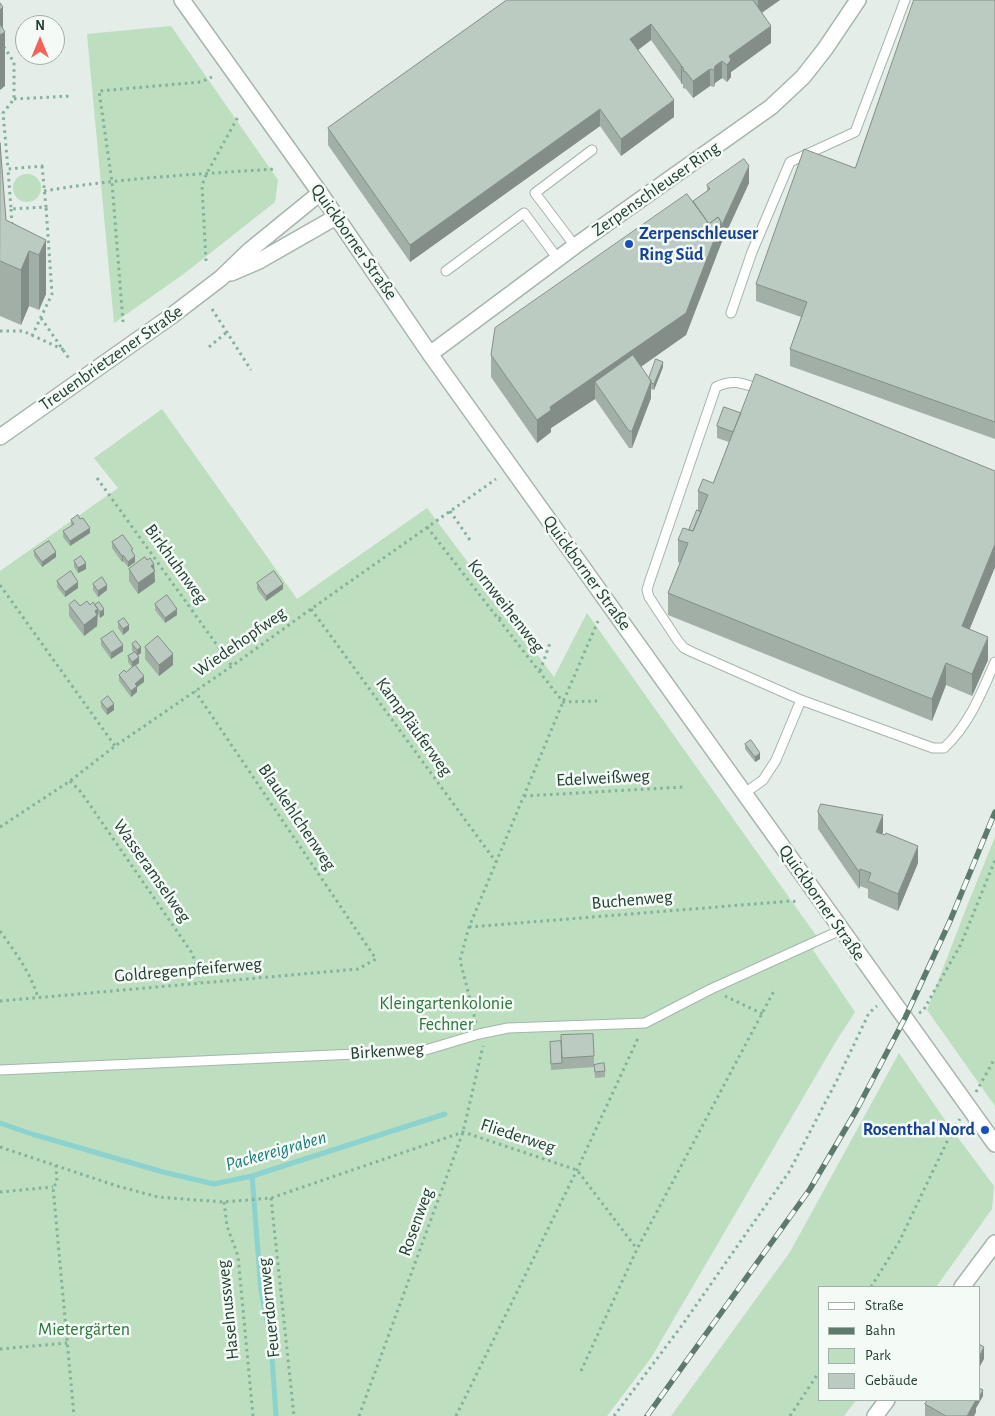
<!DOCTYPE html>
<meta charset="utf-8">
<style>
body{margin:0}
#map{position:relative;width:995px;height:1416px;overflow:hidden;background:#e4ede7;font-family:"Alegreya Sans",sans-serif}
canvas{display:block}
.legend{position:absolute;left:818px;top:1286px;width:162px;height:115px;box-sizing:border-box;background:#f4faf6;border:1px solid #a0afa8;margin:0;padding:6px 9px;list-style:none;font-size:15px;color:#233f32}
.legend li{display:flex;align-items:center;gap:10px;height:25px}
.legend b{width:25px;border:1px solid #a0afa8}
.north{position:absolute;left:15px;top:15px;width:50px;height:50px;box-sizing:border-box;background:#f4faf6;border:1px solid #a0afa8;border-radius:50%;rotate:0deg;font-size:14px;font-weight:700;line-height:20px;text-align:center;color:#233f32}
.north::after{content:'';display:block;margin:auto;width:18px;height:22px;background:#f2635c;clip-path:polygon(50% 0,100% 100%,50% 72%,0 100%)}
</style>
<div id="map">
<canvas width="995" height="1416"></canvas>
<ul class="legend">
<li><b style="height:6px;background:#fff"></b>Straße</li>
<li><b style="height:6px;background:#5d7a6d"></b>Bahn</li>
<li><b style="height:14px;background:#bddebf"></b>Park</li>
<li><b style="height:14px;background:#bccbc2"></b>Gebäude</li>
</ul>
<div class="north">N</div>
</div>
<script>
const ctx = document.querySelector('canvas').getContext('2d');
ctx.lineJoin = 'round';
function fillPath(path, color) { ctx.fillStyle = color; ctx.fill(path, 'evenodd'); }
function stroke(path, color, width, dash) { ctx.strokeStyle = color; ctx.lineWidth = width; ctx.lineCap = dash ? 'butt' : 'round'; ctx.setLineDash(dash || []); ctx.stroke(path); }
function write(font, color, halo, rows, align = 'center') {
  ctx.font = font + ' "Alegreya Sans",sans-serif'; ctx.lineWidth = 5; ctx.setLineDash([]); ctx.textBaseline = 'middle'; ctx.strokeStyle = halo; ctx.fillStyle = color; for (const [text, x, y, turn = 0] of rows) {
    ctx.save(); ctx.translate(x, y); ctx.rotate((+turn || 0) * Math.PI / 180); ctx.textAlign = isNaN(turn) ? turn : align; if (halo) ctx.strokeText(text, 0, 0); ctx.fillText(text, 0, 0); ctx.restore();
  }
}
fillPath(new Path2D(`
 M171,26L278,180L275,202L185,273L114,323L87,34Z
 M13 188a14 14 0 1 1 28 0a14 14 0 1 1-28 0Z
 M162,409L297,599L427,508L554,677L587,613L820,941L813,950L855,1012L835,1043L651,1358L607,1416H0V571L118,488L94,458Z
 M995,837V1106L927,1010L967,906Z
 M899,1053L947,1123L994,1186L992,1209L936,1287H819V1400H856L844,1416H671L790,1252Z`), '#bddebf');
stroke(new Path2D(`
 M0,1123L32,1134L163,1172L214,1184L252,1176L445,1114
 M252,1176L261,1290L271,1342L276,1416`), '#8cd2cf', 5);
const lane = new Path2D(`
 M575,246L535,193L592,150
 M446,271L524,213L558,259
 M731,313L752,252L790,162L855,132L905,0
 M762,390C744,384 734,378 716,387L649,583L647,590L649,597L678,641L684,648L692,652L801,700L933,748H944C969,725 982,692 995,662
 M745,793L763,780L776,760L801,700
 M0,1070L422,1051L479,1034L508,1028L645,1023L711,989L841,930`);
const street = new Path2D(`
 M182,0L320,193L430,354L995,1144
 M231,273L259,261L336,217
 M430,354L575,246L771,107L803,77L825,49L858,0
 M0,437L170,317L221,278L250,250L320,193
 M962,1287L995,1243
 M875,1416L887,1400`);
stroke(lane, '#a6b5ad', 11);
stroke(street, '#a6b5ad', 18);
stroke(new Path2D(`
 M0,41L14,62V99L3,113L8,169
 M14,99L71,96
 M42,166L46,207L11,209L8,169Z
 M44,191C120,178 198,174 275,169
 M11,209L12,226
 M206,261L202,185L207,173L239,115
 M212,309L251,370
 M41,318L70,360
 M123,322L112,182L99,91L201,82L212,77
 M0,331H23L64,350
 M32,336L52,294L46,207
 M209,347L227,332
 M97,478L232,666
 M450,511L470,540
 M427,527L563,702L597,701
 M0,585L115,746
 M311,609L496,862
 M499,619L516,601
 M540,671L550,643
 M70,781L81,792L192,953L198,969L199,982
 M524,796L683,787
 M0,827L70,781L115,746L232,666L311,609L496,479
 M469,927L791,901L798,902
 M0,931C15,952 31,973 38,998
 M725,996L763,1014
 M0,1001L358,969L376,959L195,691
 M919,1013L923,1011L961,944L995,860
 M476,1023L460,960L469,927L563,702L598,621
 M976,1092L995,1058
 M0,1147L117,1186L158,1197L224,1202L271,1198L463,1132L577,1170L637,1249
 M56,1165L57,1183L53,1187L74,1416
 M0,1192L53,1187
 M271,1198L294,1416
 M224,1202L227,1226L238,1256L253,1416
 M871,1287L899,1242L953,1129L960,1119
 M0,1349L67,1343
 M581,1371L637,1249L775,989
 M359,1416L463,1132L483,1046
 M456,1416L577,1170L639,1036
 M614,1416L683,1324L789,1172L837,1080L869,1013L877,1006
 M790,1416L819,1372`), '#84b19a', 3, [2.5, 4]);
stroke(lane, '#fff', 9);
stroke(street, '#fff', 15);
const rail = new Path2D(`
 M647,1416L810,1189L856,1111L905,1018L950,921L995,812`);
stroke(rail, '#5d7a6d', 5.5);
stroke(rail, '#f4faf6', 4, [11]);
fillPath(new Path2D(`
 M507,0H780L762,13L771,43L731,72V77L727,82L722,78L715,83L714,87L710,86L693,98L686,89L683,88V85L682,83L681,84V82L651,40L638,50L674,117L621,156L600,126L410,262L328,145V128Z
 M995,0V439L790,366V349L801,317L756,301V284L855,168Z
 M0,143L6,220L46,240V294L39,310L29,306L21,325L0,316Z
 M749,183L721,244L686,335L641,367L649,378L663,367L654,390L651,389V398L632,448H629L595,399L551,428V432L537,443L491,377V355L693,201L707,191V185Z
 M724,407L995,567L969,630L988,660L972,696L946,685L932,721L668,615V593L680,563L678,562V540L689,530L698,510V491L713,483L729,442L717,438V426Z
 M80,519L90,533L70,546L63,537V531L71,526V520Z
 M112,542L133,552L135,562L128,567L123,561L122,562L112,548Z
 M34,551L56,557L42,567L34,556Z
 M147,560L154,564L155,582L138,594L129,581V569Z
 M74,561L86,569L78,573L74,567Z
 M57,581L78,588L65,597L57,587Z
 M257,583L283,589L266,601L257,589Z
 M93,584L107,590L98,597L93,590Z
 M93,602L104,615L100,618L98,614L97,626L84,636L69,616V605L80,606L90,605Z
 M155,604L177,615L165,623L155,610Z
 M118,622L129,630L123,635L118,628Z
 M101,639L123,651L111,659L101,645Z
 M132,644L141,653L138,655L139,663L136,665L144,682L137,687V692L131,697L119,681V675L126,672L132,667L128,662V656L134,653L132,650Z
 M145,647L173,665L159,676L145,659Z
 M101,702L114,710L107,715L101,707Z
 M745,744L760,759L755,762L745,749Z
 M818,812L883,832L882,834L918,863L898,911L868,898V889L860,886L859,889L818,829Z
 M550,1047L594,1056V1065L605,1071V1077L595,1078L594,1067L551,1070Z
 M983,1396L976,1408V1412L974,1416H925V1404Z`), '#a2afa7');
fillPath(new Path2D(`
 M758,0H780L758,15Z
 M3,7V33L5,32V86L0,90V10Z
 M651,24V40L630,56V39Z
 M771,26V43L731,72V77L727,82V65L729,56Z
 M722,61V78L715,83L714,87V70L715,66Z
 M682,66V83L681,84V67Z
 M710,69V86L693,98V81Z
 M674,100V117L621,156V139Z
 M600,109V126L410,262V245Z
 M749,166V183L721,244L686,335L603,393L595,382V399L551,428V432L537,443V420L550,407L721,222Z
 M46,240V294L39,310V255Z
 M29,251V306L21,325V270Z
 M663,362V367L654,390V384Z
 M651,381V398L632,448V431Z
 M90,528V533L70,546V541Z
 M995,544V567L962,648V626Z
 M56,552V557L42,567V562Z
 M123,555V561L122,562V556Z
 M135,556V562L128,567V562Z
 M86,563V569L78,573V568Z
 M154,564L155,582L138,594V583L151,566Z
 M78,582V588L65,597V592Z
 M283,584V589L266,601V596Z
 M107,585V590L98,597V591Z
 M98,609L97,626L84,636V625L95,611Z
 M104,609V615L100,618V612Z
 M177,609V615L165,623V618Z
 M129,625V630L123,635V629Z
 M988,637V660L972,696V674Z
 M123,645V651L111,659V653Z
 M141,647V653L137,656V650Z
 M173,654V665L159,676V665Z
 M139,657V663L132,668V662Z
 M946,663V685L932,721V699Z
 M144,676V682L137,687V692L131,697V691L135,684Z
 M114,704V710L107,715V709Z
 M760,753V759L755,762V757Z
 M883,815V832L876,848V832Z
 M918,846V863L898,911V894Z
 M860,869V886L859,889V872Z
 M984,1347V1359L979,1368V1357Z
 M983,1390V1396L976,1408V1412L974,1416H967L976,1400H979V1398Z`), '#848e88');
const building = new Path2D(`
 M507,0H753L771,26L729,56L731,60L727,65L722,61L715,66L714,70L710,69L693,81L686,72L683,71L684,70L682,66L681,67V65L651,24L630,39L674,100L621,139L600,109L410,245L328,128Z
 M914,0H995V422L790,349L807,302L756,284L804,149L855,168Z
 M0,3L3,7L0,10Z
 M0,24L5,32L0,35Z
 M0,143L6,220L46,240L39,255L29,251L21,270L0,261Z
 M744,159L749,166L721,227V222L718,217L709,224L693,201L710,189L707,185Z
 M687,194L709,224L718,217L721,222L686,313L550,407L551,410L537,420L491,355L495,328Z
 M633,355L651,381L632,431H629L595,382Z
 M656,359L663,362L654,384L651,383V381L649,378Z
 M756,374L995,471V544L962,626L988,637L972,674L946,663L932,699L668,593L688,543L678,540L683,528L693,531L708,495L698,491L703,479L713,483Z
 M724,407L741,413L733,432L717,426Z
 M697,510L701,512L693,531L689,530Z
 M78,515L80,519L83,518L90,528L70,541L63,531L74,524L71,520Z
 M123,535L133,549L131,550L135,556L128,562L123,555L122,556L112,542Z
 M49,541L56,552L42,562L34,551Z
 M81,556L86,563L78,568L74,561Z
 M145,557L147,560L150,558L154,564L151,566L155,571L138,583L129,569Z
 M71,571L78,582L65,592L57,581Z
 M274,571L283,584L266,596L257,583Z
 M102,577L107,585L98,591L93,584Z
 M167,595L177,609L165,618L155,604Z
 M75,600L80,606L87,601L90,605L93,602L98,609L95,611L97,615L84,625L69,605Z
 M99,602L104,609L100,612L95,605Z
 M124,618L129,625L123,629L118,622Z
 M113,631L123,645L111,653L101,639Z
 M158,636L173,654L159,665L145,647Z
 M136,641L141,647L137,650L132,644Z
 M135,652L139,657L132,662L128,656Z
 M135,665L144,676L135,684L137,686L131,691L119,675L124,670L126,672Z
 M108,696L114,704L107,709L101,702Z
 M751,740L760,753L755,757L745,744Z
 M821,804L883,815L876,832L885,835L886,833L918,846L898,894L868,881L871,873L860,869L859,872L818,812Z
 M593,1034L594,1056L562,1058L561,1035Z
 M561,1041L562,1063L551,1064L550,1042Z
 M604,1063L605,1071L595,1072L594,1065Z
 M979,1344L984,1347L979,1357Z
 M979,1388L983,1390L979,1398Z
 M928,1400H976L967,1416H946L925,1404Z`);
fillPath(building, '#bccbc2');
stroke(building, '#848e88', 1);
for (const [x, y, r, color] of [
 [629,244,5,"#1a4fb4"],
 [985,1130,5,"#1a4fb4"]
]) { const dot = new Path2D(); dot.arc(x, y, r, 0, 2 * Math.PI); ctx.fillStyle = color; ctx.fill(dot); stroke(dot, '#f4faf6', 2); }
write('18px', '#233f32', '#f4faf6', [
 ["Zerpenschleuser Ring",656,189,-35],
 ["Quickborner Straße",354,242,55],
 ["Treuenbrietzener Straße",111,358,-35],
 ["Birkhuhnweg",176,564,54],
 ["Quickborner Straße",587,573,54],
 ["Kornweihenweg",506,606,52],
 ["Wiedehopfweg",240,642,-35],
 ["Kampfläuferweg",414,727,54],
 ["Edelweißweg",603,778,-3],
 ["Blaukehlchenweg",297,817,56],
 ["Wasseramselweg",152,871,55],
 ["Buchenweg",632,900,-5],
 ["Quickborner Straße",822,903,55],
 ["Goldregenpfeiferweg",188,970,-5],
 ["Birkenweg",387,1051,-4],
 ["Fliederweg",518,1136,18],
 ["Rosenweg",416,1222,-70],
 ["Feuerdornweg",269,1308,-96],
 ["Haselnussweg",228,1310,-96]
]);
write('bold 18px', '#164399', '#f4faf6', [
 ["Zerpenschleuser",639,234],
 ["Ring Süd",639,255],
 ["Rosenthal Nord",975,1130,"right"]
], 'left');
write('18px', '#2d763a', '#f4faf6', [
 ["Kleingartenkolonie",446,1004],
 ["Fechner",446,1025],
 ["Mietergärten",84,1330]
]);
write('italic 19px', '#1c7c79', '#f4faf6', [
 ["Packereigraben",276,1151,-16]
]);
</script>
